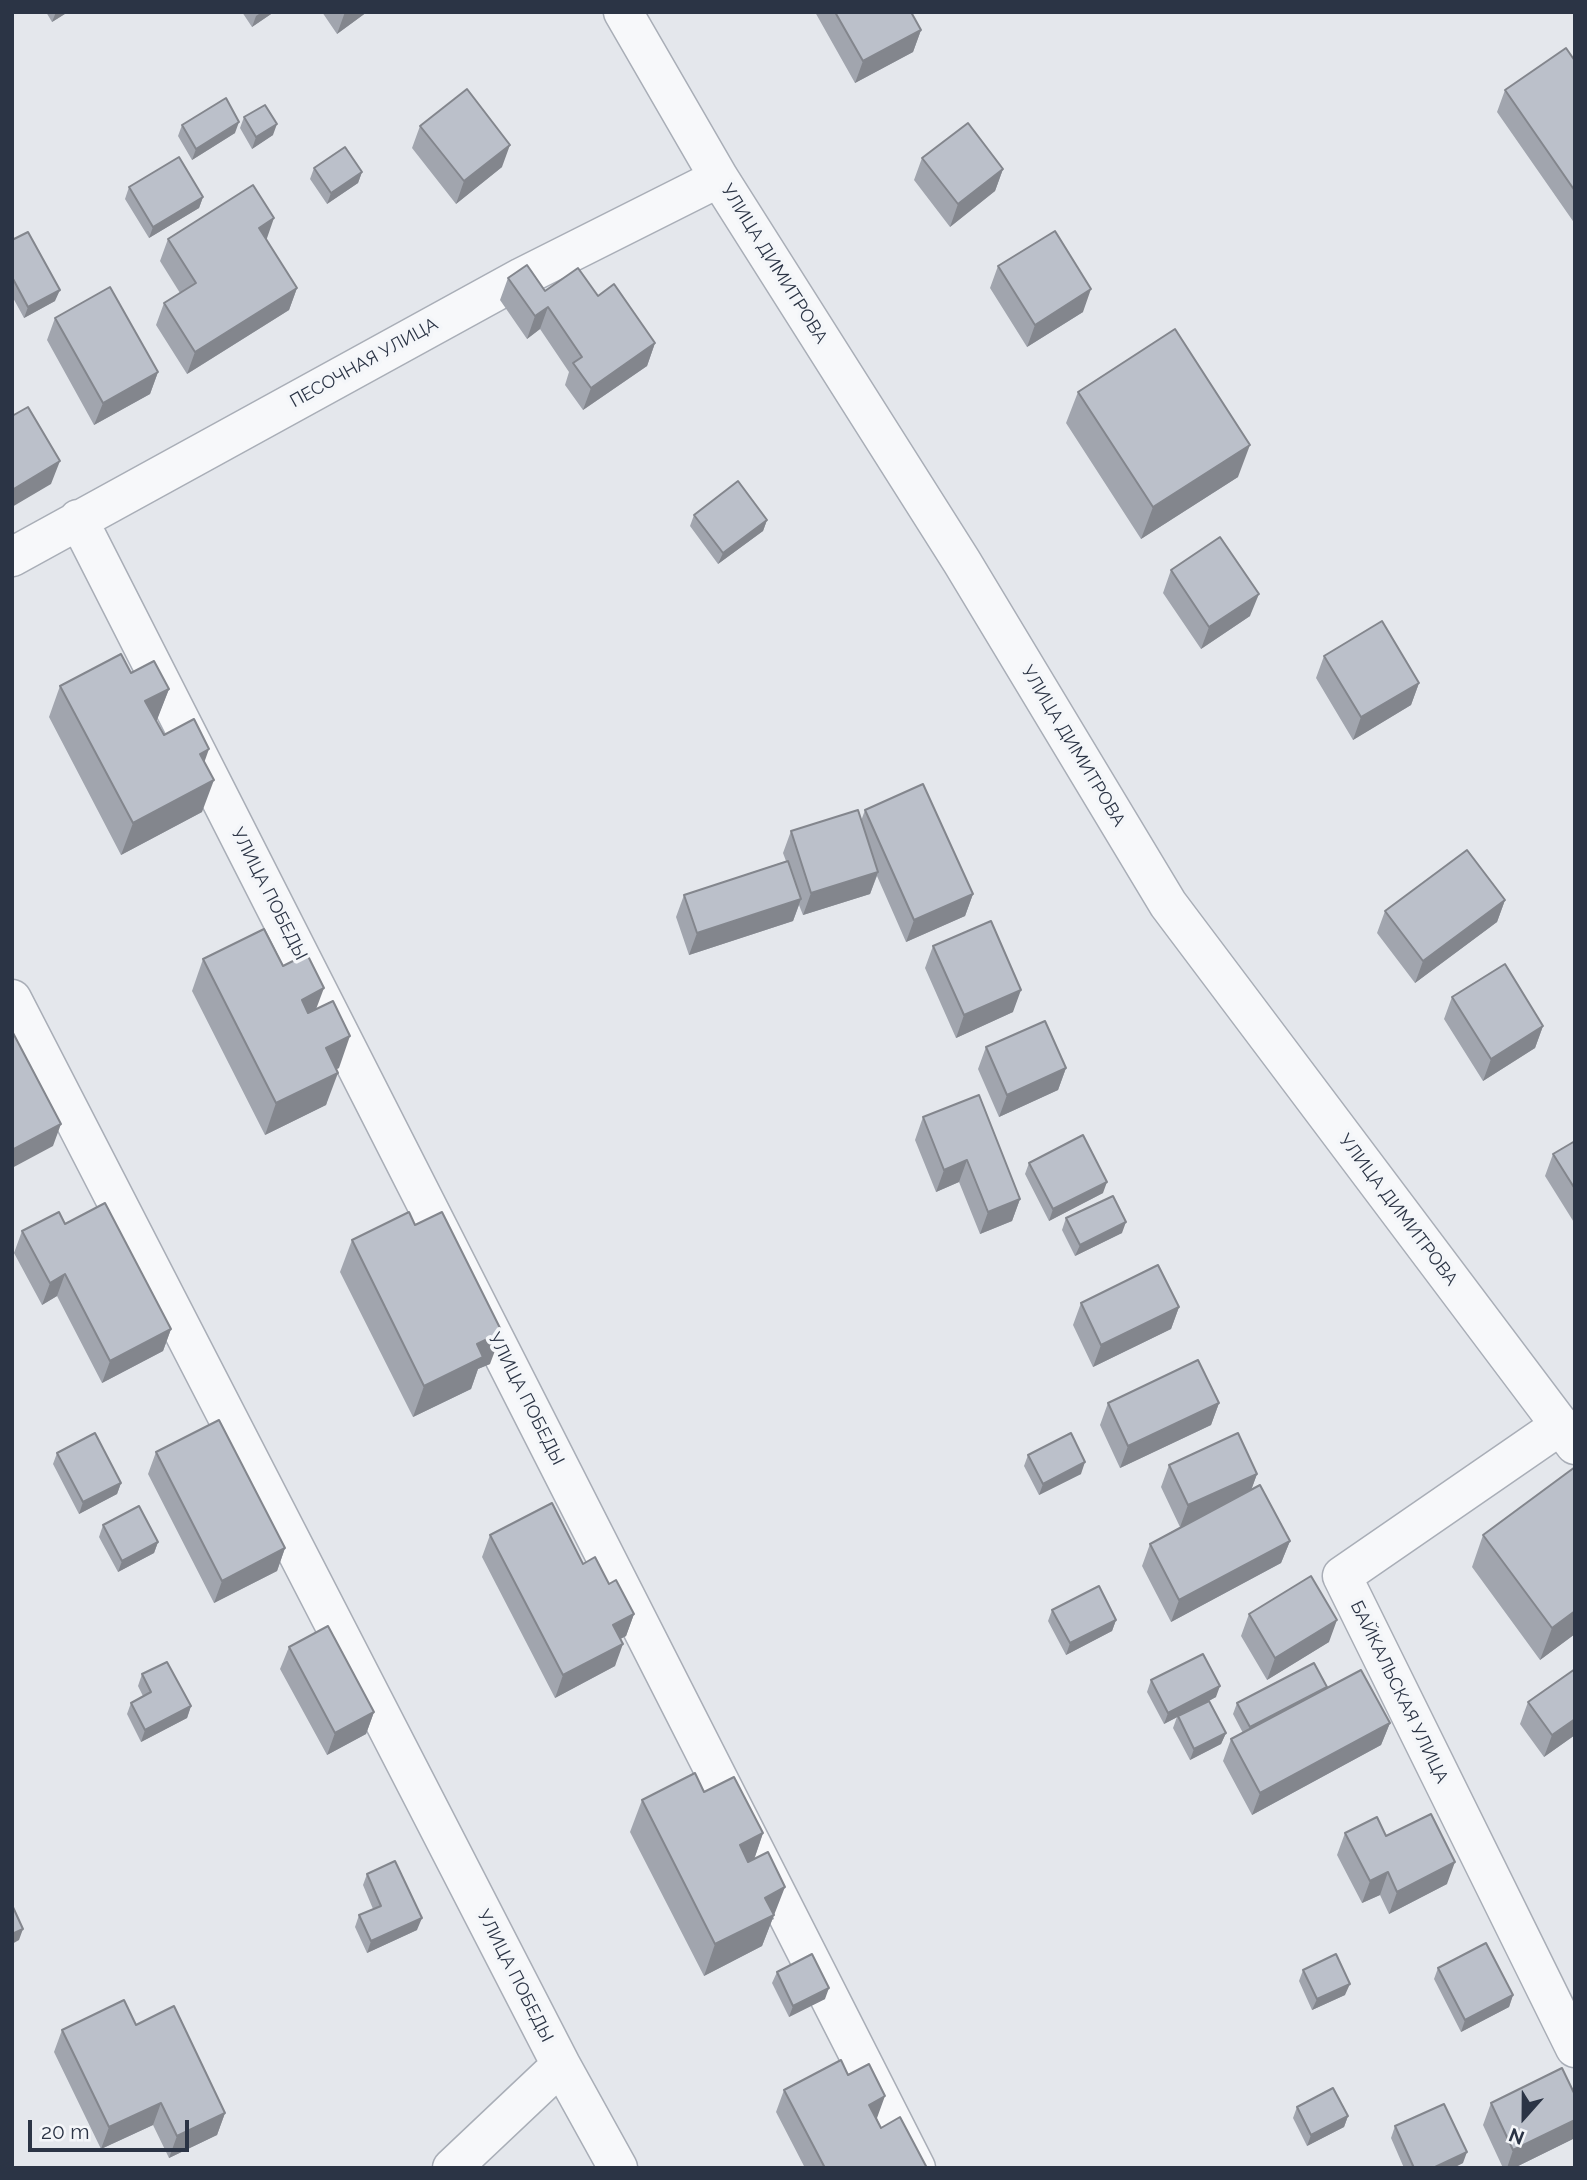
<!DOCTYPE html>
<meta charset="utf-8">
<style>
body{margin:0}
#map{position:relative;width:1587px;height:2180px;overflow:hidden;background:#e4e7ec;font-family:Raleway,sans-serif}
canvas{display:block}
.frame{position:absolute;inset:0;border:14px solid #2b3445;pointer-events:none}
.north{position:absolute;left:1489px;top:2082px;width:70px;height:70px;-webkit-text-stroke:5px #f4f6f9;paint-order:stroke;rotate:201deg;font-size:19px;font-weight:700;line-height:28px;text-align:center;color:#2b3445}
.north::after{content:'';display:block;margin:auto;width:24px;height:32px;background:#2b3445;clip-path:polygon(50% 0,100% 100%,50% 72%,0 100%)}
.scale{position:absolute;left:28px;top:2120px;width:161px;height:32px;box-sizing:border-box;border:4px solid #2b3445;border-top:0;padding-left:9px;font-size:21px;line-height:24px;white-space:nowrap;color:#2b3445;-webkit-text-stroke:5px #f4f6f9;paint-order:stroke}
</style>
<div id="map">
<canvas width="1587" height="2180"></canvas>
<div class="frame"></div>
<div class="north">N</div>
<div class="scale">20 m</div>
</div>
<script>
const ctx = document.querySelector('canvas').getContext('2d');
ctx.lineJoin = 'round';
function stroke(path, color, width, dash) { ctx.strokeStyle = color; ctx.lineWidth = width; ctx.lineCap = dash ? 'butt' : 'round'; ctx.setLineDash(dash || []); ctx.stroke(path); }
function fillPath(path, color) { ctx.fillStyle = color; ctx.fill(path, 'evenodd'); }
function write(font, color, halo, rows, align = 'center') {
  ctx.font = font + ' Raleway,sans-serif'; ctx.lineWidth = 7; ctx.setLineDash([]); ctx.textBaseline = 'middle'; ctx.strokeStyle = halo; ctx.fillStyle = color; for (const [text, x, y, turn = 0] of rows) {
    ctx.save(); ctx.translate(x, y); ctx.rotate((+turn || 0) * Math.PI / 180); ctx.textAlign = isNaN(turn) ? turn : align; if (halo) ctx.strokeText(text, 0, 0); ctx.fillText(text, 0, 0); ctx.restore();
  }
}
const minor = new Path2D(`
 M623,12L719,178L962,562L1168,904L1575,1445
 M78,519L916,2168
 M12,557L522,277L719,178
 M12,999L561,2065L618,2168
 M1561,1425L1342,1576L1575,2048
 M452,2168L561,2065`);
stroke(minor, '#a9aeb7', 41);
stroke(minor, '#f7f8fa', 38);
fillPath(new Path2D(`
 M46,12H68L52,22Z
 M242,12H274L252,27Z
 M322,12H367L337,34Z
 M815,12H911L921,30L913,52L855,83Z
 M1575,61V224L1497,112L1505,90Z
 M244,117L273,135L252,149L240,128Z
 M182,125L235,133L192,160L178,136Z
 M420,126L502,167L456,204L412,148Z
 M922,158L1003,169L995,191L950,227L914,180Z
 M314,168L362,172L358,183L327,204L310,179Z
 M129,187L203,197L199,208L149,238L125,199Z
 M168,239L266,240L297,288L289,310L187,374L156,325L164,303L180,293L160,261Z
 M12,240L55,301L24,318L12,296Z
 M998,266L1083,312L1027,347L990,288Z
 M508,278L545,291L598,296L655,343L647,366L583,410L565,385L569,372L540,329L527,339L500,300Z
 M55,318L158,372L150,394L94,425L47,340Z
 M1078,392L1238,477L1141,539L1066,423Z
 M694,515L767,520L763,531L718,564L690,526Z
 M1171,570L1250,616L1201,649L1163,593Z
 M1324,656L1419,683L1411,705L1353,740L1316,678Z
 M131,673L169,689L156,721L164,735L204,762L202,812L121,855L49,717L60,686Z
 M865,810L973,894L965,916L906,942L877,876L870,894L803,915L799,905L793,921L689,955L676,917L684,895L786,861L783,853L791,831L861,821Z
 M1505,900L1497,922L1415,983L1377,933L1385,911Z
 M933,946L1013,1012L956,1038L925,968Z
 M203,959L283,966L316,1009L339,1068L336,1069L326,1105L265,1135L192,991Z
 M1452,997L1543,1026L1535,1048L1483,1081L1444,1019Z
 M986,1047L1066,1068L1058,1090L999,1117L978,1069Z
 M923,1117L1020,1199L1012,1221L980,1234L959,1182L936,1192L915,1140Z
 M1575,1141V1224L1545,1176L1553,1154Z
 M1029,1163L1103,1193L1049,1221L1025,1174Z
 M1066,1218L1122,1233L1075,1256L1062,1230Z
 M65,1224L171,1329L163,1351L102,1383L57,1296L42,1305L14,1253L22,1231Z
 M415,1225L490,1364L478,1369L471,1389L413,1417L340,1272L352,1240Z
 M1081,1303L1179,1307L1171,1329L1093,1367L1073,1325Z
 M1108,1403H1219L1211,1425L1120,1468L1100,1425Z
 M156,1452L285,1548L277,1571L214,1603L148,1474Z
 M57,1453L121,1483L117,1494L79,1514L53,1464Z
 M1028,1455L1081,1474L1039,1495L1024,1466Z
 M1169,1465L1257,1474L1251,1490L1290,1541L1281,1563L1171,1622L1142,1566L1150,1544L1180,1527L1161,1487Z
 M1575,1467V1634L1540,1660L1472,1567L1483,1535Z
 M103,1525L158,1542L154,1553L118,1572L99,1537Z
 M490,1535L583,1564L609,1584L634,1614L626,1636L620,1639L615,1666L555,1698L482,1557Z
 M1052,1610L1116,1620L1112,1631L1066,1655L1048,1621Z
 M1249,1614L1329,1642L1267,1680L1241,1636Z
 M289,1647L374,1712L366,1734L327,1755L280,1669Z
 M1575,1669V1735L1544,1757L1520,1724L1528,1702Z
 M142,1674L191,1706L187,1718L141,1742L127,1714L131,1703L143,1696L138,1686Z
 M1151,1680L1216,1697L1209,1701L1226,1733L1221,1744L1190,1760L1173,1728L1177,1717L1164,1724L1147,1692Z
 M1327,1687L1390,1723L1381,1745L1252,1815L1223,1761L1231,1739L1243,1733L1233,1714L1237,1703Z
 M704,1792L763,1833L754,1860L774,1919L772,1920L762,1946L704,1976L630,1832L642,1800Z
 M1345,1833L1386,1836L1447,1884L1389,1914L1380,1895L1362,1903L1337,1855Z
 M367,1874L417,1930L367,1953L355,1927L359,1915L373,1909L363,1885Z
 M1438,1968L1513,1995L1509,2007L1461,2032L1434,1979Z
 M1303,1970L1345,1995L1312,2010L1299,1981Z
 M777,1972L825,1999L789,2017L772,1983Z
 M136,2025L225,2113L217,2135L169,2158L153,2125L101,2149L54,2052L62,2030Z
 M848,2075L877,2118L881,2128L927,2168H805L776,2112L784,2090Z
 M1575,2095V2138L1514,2168H1503L1483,2125L1491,2103Z
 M1297,2107L1348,2116L1344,2127L1307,2146L1293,2118Z
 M1395,2126L1463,2163L1453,2168H1404L1391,2138Z`), '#a1a5ae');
fillPath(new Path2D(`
 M56,12H68L52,22Z
 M262,12H274L252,27L256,16Z
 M345,12H367L337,34Z
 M921,30L913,52L855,83L863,61Z
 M239,122L235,133L192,160L196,149Z
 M277,124L273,135L252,149L256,137Z
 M510,145L502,167L456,204L464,181Z
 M1003,169L995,191L950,227L958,204Z
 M362,172L358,183L327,204L331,193Z
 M203,197L199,208L149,238L153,227Z
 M274,218L266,241L259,228Z
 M297,288L289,310L187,374L195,352Z
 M1091,289L1083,312L1027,347L1035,325Z
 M60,290L55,301L24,318L28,307Z
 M548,307L540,329L527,339L535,316Z
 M655,343L647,366L583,410L591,388Z
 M158,372L150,394L94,425L103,403Z
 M1250,445L1238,477L1141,539L1153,507Z
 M60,461L51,484L12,507V490Z
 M767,520L763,531L718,564L723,553Z
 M1259,594L1250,616L1201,649L1209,627Z
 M1419,683L1411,705L1353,740L1361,717Z
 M169,689L157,720L133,733L145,701Z
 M209,749L198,780L200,754Z
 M214,780L202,812L121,855L133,823Z
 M878,872L870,894L803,915L811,893Z
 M973,894L965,916L906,942L914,920Z
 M801,899L793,921L689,955L697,933Z
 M1505,900L1497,922L1415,983L1423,961Z
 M324,988L312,1020L302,1000Z
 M1021,990L1013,1012L956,1038L964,1015Z
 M1543,1026L1535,1048L1483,1081L1491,1059Z
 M350,1036L339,1068L314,1080L326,1048Z
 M1066,1068L1058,1090L999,1117L1007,1095Z
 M338,1073L326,1105L265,1135L276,1103Z
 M61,1124L53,1146L12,1168V1150Z
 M967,1160L959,1182L936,1192L944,1170Z
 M1107,1182L1103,1193L1049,1221L1053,1209Z
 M1020,1199L1012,1221L980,1234L988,1212Z
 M1126,1222L1122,1233L1075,1256L1080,1245Z
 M65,1274L57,1296L42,1305L50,1283Z
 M1179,1307L1171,1329L1093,1367L1101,1345Z
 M171,1329L163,1351L102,1383L110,1361Z
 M502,1332L490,1364L478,1369L471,1389L413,1417L424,1386L477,1344Z
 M1219,1403L1211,1425L1120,1468L1128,1446Z
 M1085,1462L1081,1474L1039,1495L1043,1484Z
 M1257,1474L1249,1496L1180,1527L1188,1505Z
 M121,1483L117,1494L79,1514L83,1502Z
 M1290,1541L1281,1563L1171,1622L1179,1600Z
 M158,1542L154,1553L118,1572L122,1561Z
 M285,1548L277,1571L214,1603L222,1581Z
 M1575,1611V1634L1540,1660L1552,1628Z
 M634,1614L626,1636L605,1647L613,1625Z
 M1116,1620L1112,1631L1066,1655L1070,1643Z
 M1337,1620L1329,1642L1267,1680L1275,1658Z
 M623,1644L615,1666L555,1698L563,1675Z
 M1220,1686L1216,1697L1164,1724L1168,1713Z
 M1327,1687L1246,1738L1250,1727Z
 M191,1706L187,1718L141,1742L145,1730Z
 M374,1712L366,1734L327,1755L335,1733Z
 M1575,1719V1735L1544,1757L1552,1735Z
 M1390,1723L1381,1745L1252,1815L1260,1793Z
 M1226,1733L1221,1744L1190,1760L1194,1749Z
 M763,1833L752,1865L728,1877L740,1845Z
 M1455,1862L1447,1884L1389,1914L1397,1892Z
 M1388,1872L1380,1895L1362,1903L1370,1881Z
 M785,1887L762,1946L704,1976L715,1944L765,1898Z
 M422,1918L417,1930L367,1953L371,1941Z
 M23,1929L19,1940L12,1944V1934Z
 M1350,1984L1345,1995L1312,2010L1317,1999Z
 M829,1988L825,1999L789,2017L793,2006Z
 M1513,1995L1509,2007L1461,2032L1465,2020Z
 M885,2096L877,2118L861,2127L869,2105Z
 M161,2103L153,2125L101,2149L109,2127Z
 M225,2113L217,2135L169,2158L177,2136Z
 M1348,2116L1344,2127L1307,2146L1311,2135Z
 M1575,2120V2138L1514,2168H1507L1513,2150Z
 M1467,2152L1463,2163L1453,2168H1433Z`), '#83868d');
const building = new Path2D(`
 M835,12H911L921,30L863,61Z
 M1566,48L1575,61V191L1505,90Z
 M467,89L510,145L464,181L420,126Z
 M226,98L239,122L196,149L182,125Z
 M265,105L277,124L256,137L244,117Z
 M968,123L1003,169L958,204L922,158Z
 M345,147L362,172L331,193L314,168Z
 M179,157L203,197L153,227L129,187Z
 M253,185L274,218L259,228L297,288L195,352L164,303L196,283L168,239Z
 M1055,231L1091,289L1035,325L998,266Z
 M28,232L60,290L28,307L12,277V240Z
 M527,265L545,291L578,268L598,296L614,284L655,343L591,388L573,363L582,357L548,307L535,316L508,278Z
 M110,287L158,372L103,403L55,318Z
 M1175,329L1250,445L1153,507L1078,392Z
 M28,407L60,461L12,490V416Z
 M738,481L767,520L723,553L694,515Z
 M1220,537L1259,594L1209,627L1171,570Z
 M1382,621L1419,683L1361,717L1324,656Z
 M121,654L131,673L154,661L169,689L145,701L164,735L194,719L209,749L200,754L214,780L133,823L60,686Z
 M923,784L973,894L914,920L865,810Z
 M858,810L878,872L811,893L791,831Z
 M1467,850L1505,900L1423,961L1385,911Z
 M788,861L801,899L697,933L684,895Z
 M991,921L1021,990L964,1015L933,946Z
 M264,929L283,966L307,954L324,988L302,1000L308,1013L333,1001L350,1036L326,1048L338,1073L276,1103L203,959Z
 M1505,964L1543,1026L1491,1059L1452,997Z
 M1045,1021L1066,1068L1007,1095L986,1047Z
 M12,1031L61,1124L12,1150Z
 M979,1095L1020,1199L988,1212L967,1160L944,1170L923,1117Z
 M1083,1135L1107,1182L1053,1209L1029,1163Z
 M1575,1141V1189L1553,1154Z
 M1113,1196L1126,1222L1080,1245L1066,1218Z
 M105,1203L171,1329L110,1361L65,1274L50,1283L22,1231L59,1212L65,1224Z
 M409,1212L415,1225L442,1212L502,1332L477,1344L483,1357L424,1386L352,1240Z
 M1158,1265L1179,1307L1101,1345L1081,1303Z
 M1198,1360L1219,1403L1128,1446L1108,1403Z
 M219,1420L285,1548L222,1581L156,1452Z
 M95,1433L121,1483L83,1502L57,1453Z
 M1071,1433L1085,1462L1043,1484L1028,1455Z
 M1238,1433L1257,1474L1188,1505L1169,1465Z
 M1575,1467V1611L1552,1628L1483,1535Z
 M1260,1485L1290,1541L1179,1600L1150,1544Z
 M552,1503L583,1564L595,1557L609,1584L616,1580L634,1614L613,1625L623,1644L563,1675L490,1535Z
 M139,1506L158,1542L122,1561L103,1525Z
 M1311,1576L1337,1620L1275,1658L1249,1614Z
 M1099,1586L1116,1620L1070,1643L1052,1610Z
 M328,1626L374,1712L335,1733L289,1647Z
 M1203,1654L1220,1686L1168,1713L1151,1680Z
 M167,1662L191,1706L145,1730L131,1703L151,1692L142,1674Z
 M1314,1663L1327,1687L1250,1727L1237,1703Z
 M1575,1669V1719L1552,1735L1528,1702Z
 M1361,1670L1390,1723L1260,1793L1231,1739Z
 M1209,1701L1226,1733L1194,1749L1178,1716Z
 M695,1773L704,1792L734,1777L763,1833L740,1845L748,1862L768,1852L785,1887L765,1898L774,1915L715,1944L642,1800Z
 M1431,1814L1455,1862L1397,1892L1388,1872L1370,1881L1345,1833L1377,1817L1386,1836Z
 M395,1861L422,1918L371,1941L359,1915L381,1906L367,1874Z
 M12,1905L23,1929L12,1934Z
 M1486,1943L1513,1995L1465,2020L1438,1968Z
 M812,1954L829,1988L793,2006L777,1972Z
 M1336,1954L1350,1984L1317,1999L1303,1970Z
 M124,2000L136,2025L174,2006L225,2113L177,2136L161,2103L109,2127L62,2030Z
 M841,2060L848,2075L869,2064L885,2096L869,2105L881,2128L900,2117L927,2168H825L784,2090Z
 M1562,2068L1575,2095V2120L1513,2150L1491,2103Z
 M1333,2088L1348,2116L1311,2135L1297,2107Z
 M1444,2104L1467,2152L1433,2168H1414L1395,2126Z`);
fillPath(building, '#bbc0ca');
stroke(building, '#83868d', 2);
write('18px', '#2b3445', '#f4f6f9', [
 ["УЛИЦА ДИМИТРОВА",774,264,58],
 ["ПЕСОЧНАЯ УЛИЦА",364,363,-29],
 ["УЛИЦА ДИМИТРОВА",1073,746,59],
 ["УЛИЦА ПОБЕДЫ",269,894,63],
 ["УЛИЦА ДИМИТРОВА",1398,1210,53],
 ["УЛИЦА ПОБЕДЫ",526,1399,63],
 ["БАЙКАЛЬСКАЯ УЛИЦА",1399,1692,64],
 ["УЛИЦА ПОБЕДЫ",515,1976,63]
]);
</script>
